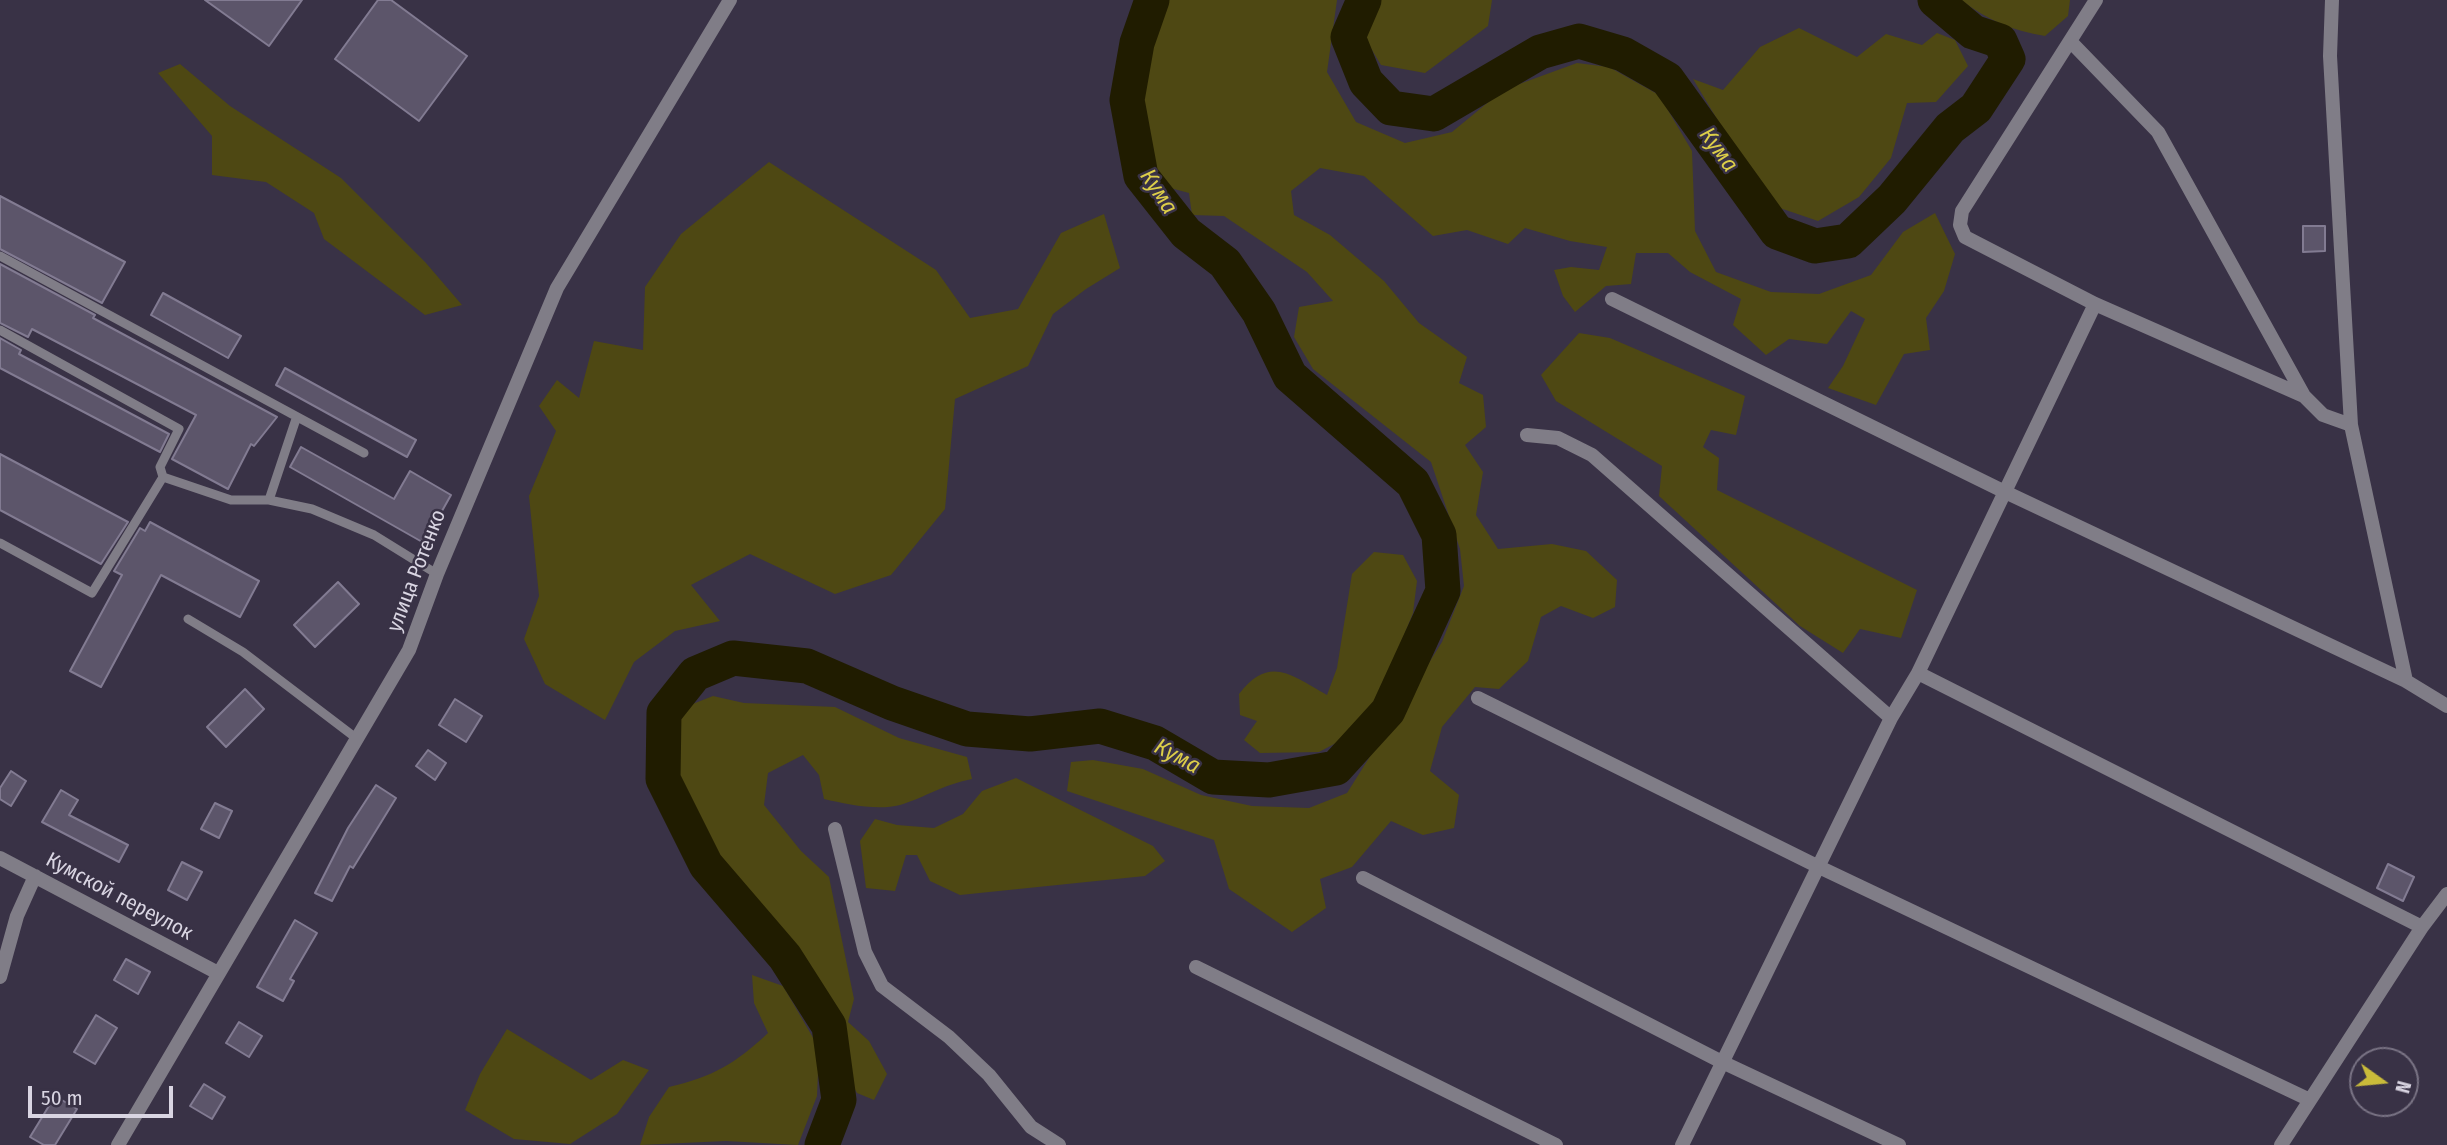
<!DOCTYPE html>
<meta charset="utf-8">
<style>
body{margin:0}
#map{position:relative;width:2447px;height:1145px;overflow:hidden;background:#393246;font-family:"Fira Sans Condensed",sans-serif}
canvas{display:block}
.north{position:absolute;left:2349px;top:1047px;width:70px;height:70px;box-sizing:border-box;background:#393246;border:2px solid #797384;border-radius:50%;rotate:105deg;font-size:19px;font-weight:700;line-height:28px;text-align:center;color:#d9d5e2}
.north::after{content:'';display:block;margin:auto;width:24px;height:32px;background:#c9bb3a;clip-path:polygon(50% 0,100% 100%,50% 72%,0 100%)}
.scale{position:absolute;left:28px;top:1086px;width:145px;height:32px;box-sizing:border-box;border:4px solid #d9d5e2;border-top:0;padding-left:9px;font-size:21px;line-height:24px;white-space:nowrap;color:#d9d5e2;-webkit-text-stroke:5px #393246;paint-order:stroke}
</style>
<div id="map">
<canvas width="2447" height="1145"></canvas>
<div class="north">N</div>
<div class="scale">50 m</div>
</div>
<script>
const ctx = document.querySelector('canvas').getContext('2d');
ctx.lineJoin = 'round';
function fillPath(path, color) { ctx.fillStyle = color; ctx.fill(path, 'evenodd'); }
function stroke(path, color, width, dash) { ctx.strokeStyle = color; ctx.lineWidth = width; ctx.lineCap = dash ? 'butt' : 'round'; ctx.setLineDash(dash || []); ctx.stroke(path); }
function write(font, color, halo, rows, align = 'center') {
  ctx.font = font + ' "Fira Sans Condensed",sans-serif'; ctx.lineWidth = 5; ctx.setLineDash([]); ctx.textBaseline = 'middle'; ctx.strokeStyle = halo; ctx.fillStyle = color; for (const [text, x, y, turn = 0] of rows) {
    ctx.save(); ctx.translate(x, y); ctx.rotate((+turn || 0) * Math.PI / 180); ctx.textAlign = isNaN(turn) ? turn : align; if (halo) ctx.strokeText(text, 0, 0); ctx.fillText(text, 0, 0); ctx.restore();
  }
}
fillPath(new Path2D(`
 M1168,0H1337L1327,72L1356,122L1405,143L1452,132L1503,90L1577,63L1609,67L1659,95L1692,151L1695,231L1716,272L1771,292L1819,294L1871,275L1903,232L1935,213L1955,254L1944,291L1926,318L1930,350L1904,354L1876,405L1828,388L1843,366L1865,319L1851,311L1827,344L1789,339L1766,355L1733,325L1741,299L1690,272L1668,253H1636L1631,284L1606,286L1575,312L1563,296L1554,270L1571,267L1599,270L1607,247L1570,241L1525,228L1508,244L1467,230L1433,236L1364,176L1320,168L1291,191L1294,215L1330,235L1384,281L1419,323L1467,357L1459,383L1483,395L1486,427L1465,445L1483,472L1476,515L1498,549L1552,544L1586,551L1617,580L1615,607L1593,618L1561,606L1541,617L1528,661L1499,689L1475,687L1442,727L1430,771L1459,795L1454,828L1423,835L1391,821L1352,867L1320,879L1326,908L1292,932L1229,889L1214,840L1067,791L1071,762L1093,760L1143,769L1201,795L1252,806L1309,808L1347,793L1442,642L1464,586L1460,549L1431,462L1313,369L1294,337L1299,307L1333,301L1307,272L1224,216L1192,215L1189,193L1163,186C1130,118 1145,68 1168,0Z
 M1381,0H1492L1488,26L1425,73L1381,65L1366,40L1374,9Z
 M1961,0H2070L2068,16L2045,36C2013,31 1987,20 1961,0Z
 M1799,28L1857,57L1886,34L1922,45L1937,33L1955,40L1968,66L1936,102L1907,103L1891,158L1859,197L1818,221L1777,207L1744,164L1693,79L1723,90L1760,47Z
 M180,64L230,106L341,178L426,263L462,305L425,315L324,239L314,213L266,182L212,175V136L158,73Z
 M769,162L936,270L970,318L1018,309L1061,233L1104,214L1120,268L1086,289L1053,314L1028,366L955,399L945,509L891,575L835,594L750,554L691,585L720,621L675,631L634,662L605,720L545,684L524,639L539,596L529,496L556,431L539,406L557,380L579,398L594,341L643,350L645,287L681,234Z
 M1579,333L1610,338L1745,396L1736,435L1711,430L1703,447L1719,458L1717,490L1917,590L1901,638L1860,629L1843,653L1800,626L1659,496L1662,466L1556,401L1541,375Z
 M1374,552L1403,555L1417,581L1413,613L1378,700L1351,735L1319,752L1260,753L1244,740L1257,721L1240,715L1239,694C1270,654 1292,676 1327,695L1337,668L1352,574Z
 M713,696L744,703L835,707L899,738L967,757L972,779C942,785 926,797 900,805C877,811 846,804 824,799L819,775L803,755L768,773L764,805L801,851L829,877L854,999L848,1022L869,1041L887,1074L874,1100L857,1093L845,1072L836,1021L807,974L714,864L672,781L674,743L685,707Z
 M1016,778L1153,846L1165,861L1145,876L960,895L930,881L917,855H906L895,891L866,888L860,841L875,819L897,825L934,828L963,814L982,791Z
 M752,975L783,986L819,1048L817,1096L798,1145L726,1141L640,1145L649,1117L669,1087C713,1077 736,1063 768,1033L754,1003Z
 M507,1029L591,1080L623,1060L649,1070L617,1114L570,1144L514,1139L465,1110L480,1074Z`), '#4e4813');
stroke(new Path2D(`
 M1364,0L1348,37L1366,82L1391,108L1434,114L1540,52L1579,41L1623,54L1667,79L1777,232L1815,246L1848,241L1892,199L1950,128L1976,108L2008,59L2000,41L1973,32L1935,0
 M822,1145L839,1100L829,1026L785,957L706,865L663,779L664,713L695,674L733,658L807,666L892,703L967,729L1030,734L1100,726L1155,743L1213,777L1269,780L1336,768L1388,711L1443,591L1439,535L1413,483L1290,376L1259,312L1225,263L1186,233L1141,176L1127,100L1137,43L1152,0`), '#201c00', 35);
const building = new Path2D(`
 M205,0H302L269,46Z
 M378,0H391L467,56L419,121L335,59Z
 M0,196L125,262L102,303L0,249Z
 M2303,226H2325V251L2303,252Z
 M0,264L95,315L93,318L277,417L254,446L251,444L228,489L172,459L196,415L32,329L28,337L0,323Z
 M163,293L241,336L228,358L151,315Z
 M0,338L21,350L19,354L169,434L160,452L0,368Z
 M285,368L416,440L407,457L276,385Z
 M301,447L394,499L410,471L451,495L424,543L290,467Z
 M0,454L128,522L101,564L0,510Z
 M150,522L259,581L240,617L161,575L101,687L70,671L122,575L114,571L140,528L145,531Z
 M338,582L359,604L315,647L294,625Z
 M245,689L264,709L226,747L207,727Z
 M455,699L482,716L466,742L439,725Z
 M428,750L446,763L435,780L416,766Z
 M11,771L26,781L11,806L0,799V788Z
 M376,785L396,798L353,868L350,866L332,901L315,893L348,828Z
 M61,790L78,800L69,815L128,845L119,862L42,822Z
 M215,803L232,811L219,838L201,829Z
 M182,862L202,872L187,900L168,890Z
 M2388,864L2414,877L2403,901L2377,888Z
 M295,920L317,933L290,979L294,981L283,1001L257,987Z
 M126,959L150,972L138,994L114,980Z
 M96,1015L117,1028L95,1064L74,1052Z
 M239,1022L262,1036L249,1057L226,1043Z
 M204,1084L225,1097L212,1119L190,1106Z
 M55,1096L77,1109L55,1145H44L30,1137Z`);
fillPath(building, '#5c556a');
stroke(building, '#827b92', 2);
stroke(new Path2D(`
 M0,256L364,453
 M0,330L179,429L160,467L163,477
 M269,500L296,419
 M0,543L92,593L163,477L231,500H269L312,509L374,535L437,574
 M188,619L243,652L356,738`), '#807d87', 9);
stroke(new Path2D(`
 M2096,0L1962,211L1960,225L1965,237L2095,304L2304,396L2323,415L2351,425
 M2332,0L2330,56L2351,425L2406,681
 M2071,42L2158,132L2304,396
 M1612,299L2003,491L2406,681L2447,706
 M1527,435L1558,438L1592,455L1891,718
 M1918,673L2422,927
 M1478,698L1819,867L2310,1100
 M835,829L865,952L882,986L949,1037L989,1075L1031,1127L1059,1145
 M0,858L218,973
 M1363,878L1722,1062L1899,1145
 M1196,967L1556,1145
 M0,977L17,916L35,876
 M118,1145L409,650L437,574L557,288L730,0
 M1682,1145L1891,718L1918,673L2095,304
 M2281,1145L2422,927L2447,894`), '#807d87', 14);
write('21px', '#d9d5e2', '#393246', [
 ["улица Ротенко",417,571,-69],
 ["Кумской переулок",119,897,28]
]);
write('italic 23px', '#ddce49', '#393246', [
 ["Кума",1718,150,54],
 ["Кума",1158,192,57],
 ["Кума",1177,757,28]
]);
</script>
